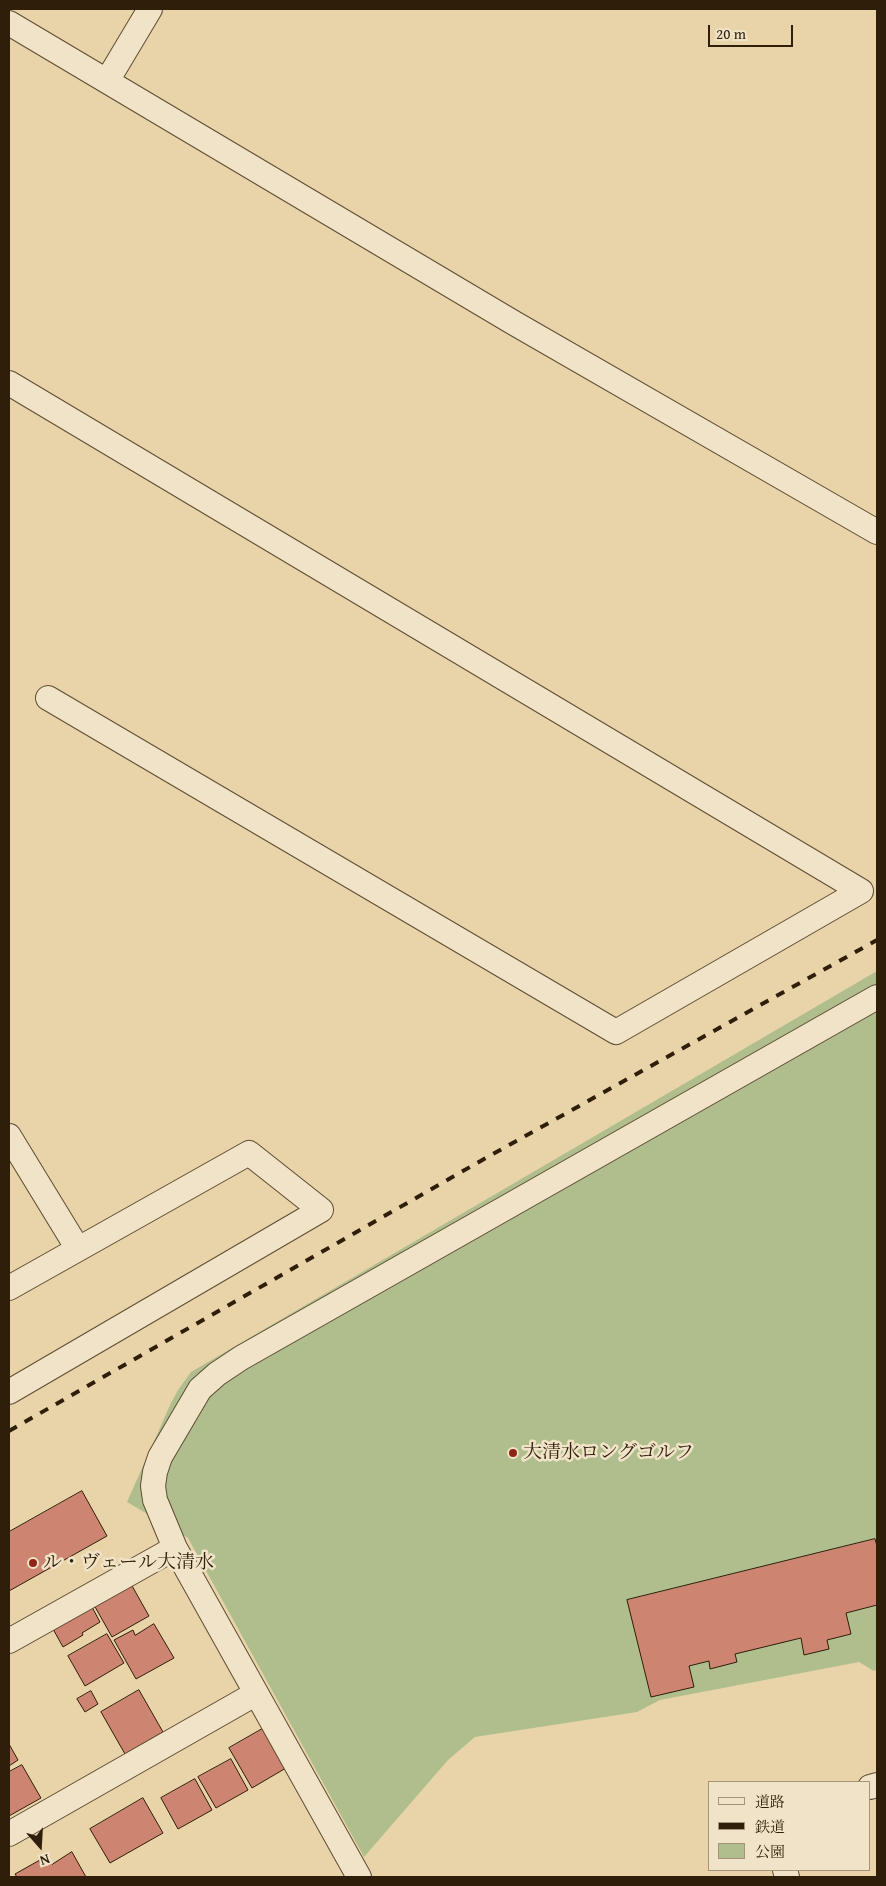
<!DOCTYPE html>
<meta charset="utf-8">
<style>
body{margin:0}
#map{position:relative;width:886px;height:1886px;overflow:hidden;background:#e9d4a9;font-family:"Gentium Book Plus","Noto Serif JP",serif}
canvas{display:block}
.frame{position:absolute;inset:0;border:10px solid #2e1e0a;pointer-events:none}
.legend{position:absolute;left:708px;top:1781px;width:162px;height:90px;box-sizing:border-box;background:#f1e3c7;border:1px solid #a3947b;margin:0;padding:6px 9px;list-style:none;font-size:15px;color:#2e1e0a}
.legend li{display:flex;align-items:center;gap:10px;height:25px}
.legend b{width:25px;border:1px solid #a3947b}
.north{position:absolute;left:15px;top:1821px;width:50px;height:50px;-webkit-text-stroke:4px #f1e3c7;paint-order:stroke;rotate:161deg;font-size:14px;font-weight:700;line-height:20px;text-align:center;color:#2e1e0a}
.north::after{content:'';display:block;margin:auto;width:18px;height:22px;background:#2e1e0a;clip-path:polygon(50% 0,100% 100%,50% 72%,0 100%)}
.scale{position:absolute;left:708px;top:25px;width:85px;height:22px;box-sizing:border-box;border:2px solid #2e1e0a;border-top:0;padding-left:6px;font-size:15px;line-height:18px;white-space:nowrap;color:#2e1e0a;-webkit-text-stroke:4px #f1e3c7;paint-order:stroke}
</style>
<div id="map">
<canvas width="886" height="1886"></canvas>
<div class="frame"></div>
<ul class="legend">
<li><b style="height:6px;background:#f1e3c7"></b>道路</li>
<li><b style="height:6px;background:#2e1e0a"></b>鉄道</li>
<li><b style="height:14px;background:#b0be8d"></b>公園</li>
</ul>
<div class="north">N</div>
<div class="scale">20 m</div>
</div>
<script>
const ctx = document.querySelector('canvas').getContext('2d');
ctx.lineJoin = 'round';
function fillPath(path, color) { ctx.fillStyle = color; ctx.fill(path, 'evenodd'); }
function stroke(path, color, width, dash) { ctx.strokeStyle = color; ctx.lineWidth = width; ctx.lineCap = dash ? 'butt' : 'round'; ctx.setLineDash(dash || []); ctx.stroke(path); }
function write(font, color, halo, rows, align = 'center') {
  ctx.font = font + ' "Gentium Book Plus","Noto Serif JP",serif'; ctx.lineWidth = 5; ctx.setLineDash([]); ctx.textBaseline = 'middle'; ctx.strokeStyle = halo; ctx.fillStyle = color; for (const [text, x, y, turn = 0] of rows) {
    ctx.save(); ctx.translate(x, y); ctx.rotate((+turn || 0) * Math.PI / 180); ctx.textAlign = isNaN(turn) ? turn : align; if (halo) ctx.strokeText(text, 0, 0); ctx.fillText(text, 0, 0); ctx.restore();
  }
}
fillPath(new Path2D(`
 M877,971V1670L874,1671L859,1662L660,1700L637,1712L475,1737L448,1760L364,1857L188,1538L127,1502L171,1403L178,1390L191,1372Z`), '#b0be8d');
const building = new Path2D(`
 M82,1491L107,1536L9,1591V1532Z
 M875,1539L877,1546V1605L846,1613L851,1634L827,1640L829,1649L804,1655L801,1638L735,1654L737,1662L710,1669L709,1661L689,1666L694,1687L651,1697L627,1600Z
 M131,1584L149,1616L112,1637L94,1605Z
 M92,1607L100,1622L82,1633L83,1635L63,1647L53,1629Z
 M154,1624L174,1658L136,1679L114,1640L133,1630L135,1635Z
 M107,1634L124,1663L85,1686L68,1656Z
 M139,1690L163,1732L125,1754L101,1712Z
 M91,1691L98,1704L85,1712L77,1699Z
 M264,1728L286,1768L252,1788L229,1748Z
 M9,1744L18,1760L9,1766Z
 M231,1759L248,1790L216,1808L198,1777Z
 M22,1765L41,1798L9,1816V1772Z
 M195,1779L212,1810L178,1829L161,1798Z
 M143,1798L163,1833L110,1863L90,1829Z
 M72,1852L86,1877H17L15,1874L47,1856L52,1864Z`);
fillPath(building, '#cd8470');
stroke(building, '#2e1e0a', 1);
const street = new Path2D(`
 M9,23L514,323L877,532
 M107,81L150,9
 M9,383L861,891L616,1032L48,698
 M9,1136L78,1249
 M9,1288L249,1153L321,1210L9,1392
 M175,1548L155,1500L153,1486L155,1472L160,1457L200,1389L217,1374L241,1358L877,997
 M9,1641L175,1548L359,1877
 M870,1787L877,1785
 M9,1834L255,1694
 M785,1870L787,1877`);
stroke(street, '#5d4c32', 26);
stroke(street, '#f1e3c7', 24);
stroke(new Path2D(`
 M9,1431L484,1159L877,940`), '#2e1e0a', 4, [9, 9]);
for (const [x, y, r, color] of [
 [513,1453,5,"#8f2418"],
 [33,1563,5,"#8f2418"]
]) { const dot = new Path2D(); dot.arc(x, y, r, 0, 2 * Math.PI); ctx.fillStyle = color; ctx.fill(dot); stroke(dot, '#f1e3c7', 2); }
write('19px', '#2e1e0a', '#f1e3c7', [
 ["大清水ロングゴルフ",523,1453],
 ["ル・ヴェール大清水",43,1563]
], 'left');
</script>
